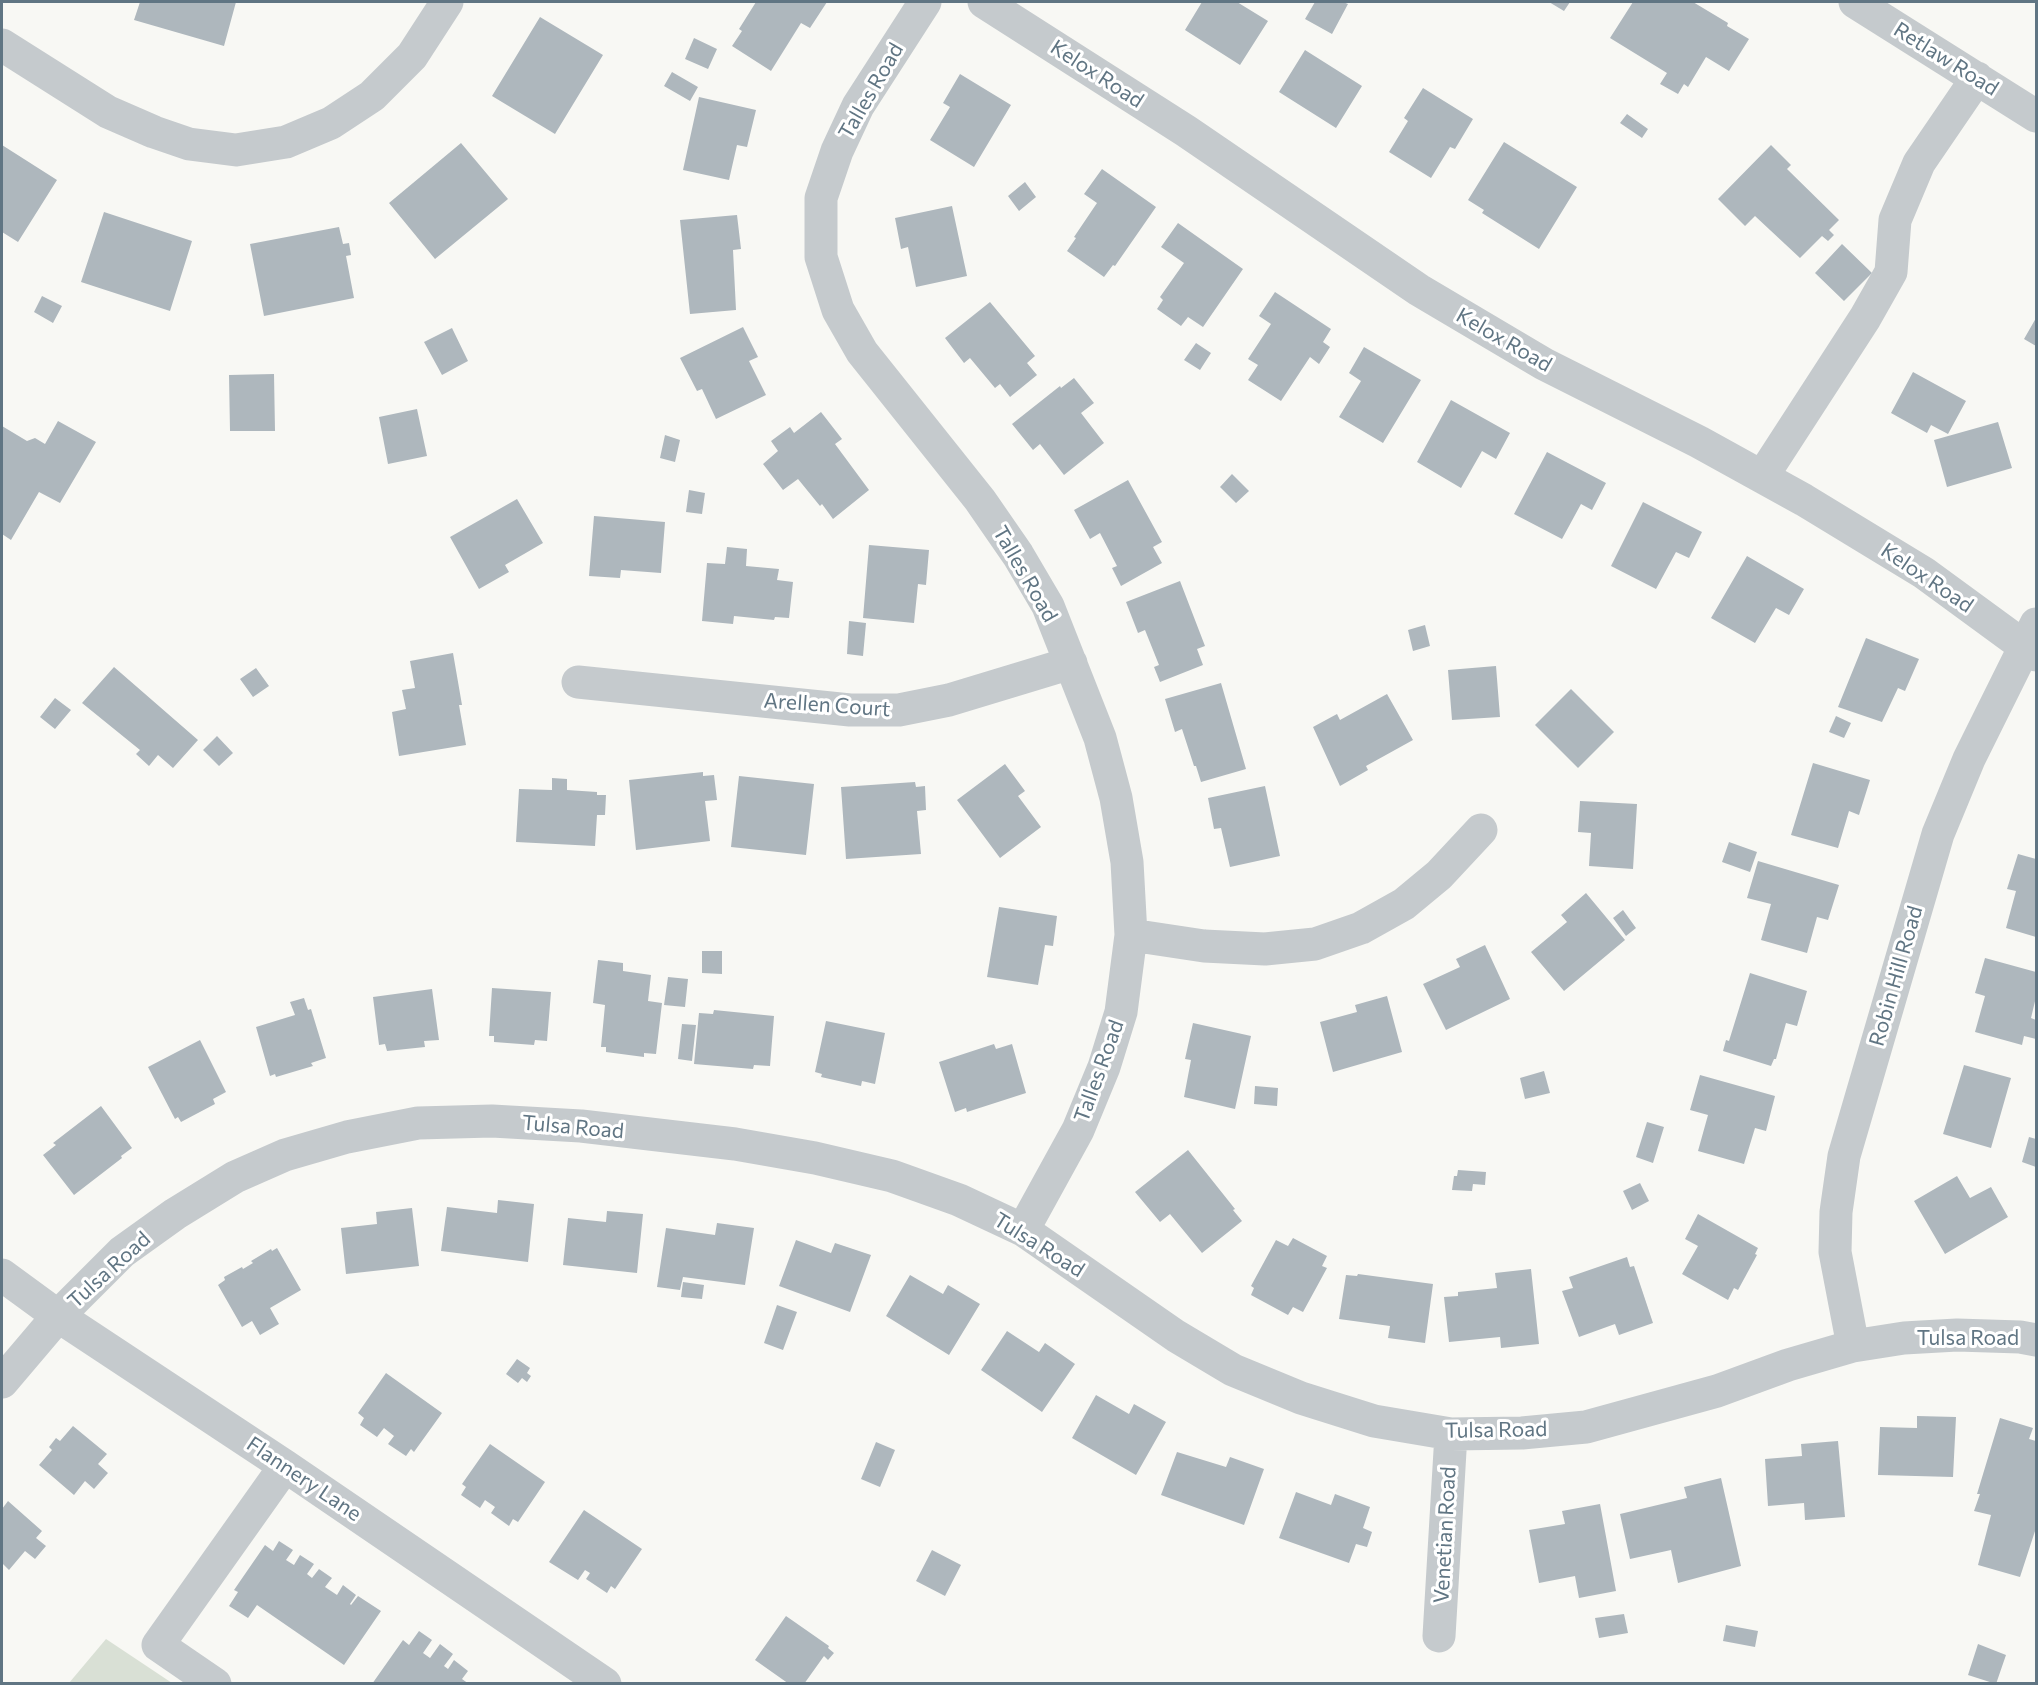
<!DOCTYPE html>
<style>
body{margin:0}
#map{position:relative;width:2038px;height:1685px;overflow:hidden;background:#f8f8f4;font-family:Commissioner,sans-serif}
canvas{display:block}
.frame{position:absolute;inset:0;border:3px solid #607583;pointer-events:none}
</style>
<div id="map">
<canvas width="2038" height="1685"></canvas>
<div class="frame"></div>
</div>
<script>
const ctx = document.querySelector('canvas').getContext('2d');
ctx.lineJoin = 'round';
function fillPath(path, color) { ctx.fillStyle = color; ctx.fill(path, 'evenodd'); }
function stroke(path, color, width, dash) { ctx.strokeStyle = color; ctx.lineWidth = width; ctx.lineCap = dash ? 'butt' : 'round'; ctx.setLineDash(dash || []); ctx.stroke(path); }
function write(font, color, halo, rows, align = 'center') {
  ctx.font = font + ' Commissioner,sans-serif'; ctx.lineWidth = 6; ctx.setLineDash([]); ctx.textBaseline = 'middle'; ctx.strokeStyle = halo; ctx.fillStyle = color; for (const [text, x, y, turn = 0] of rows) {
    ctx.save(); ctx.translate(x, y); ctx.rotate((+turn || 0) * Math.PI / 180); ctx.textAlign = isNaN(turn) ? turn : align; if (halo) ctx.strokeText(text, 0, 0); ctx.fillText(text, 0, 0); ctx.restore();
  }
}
fillPath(new Path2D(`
 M106,1639L172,1683H69Z`), '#d9e0d5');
fillPath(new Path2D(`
 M140,2H236L224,46L134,20Z
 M756,2H827L810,28L801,23L771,71L732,46L742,31L739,29Z
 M1202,2H1237L1268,21L1240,65L1185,30Z
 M1315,2H1343L1348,4L1332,34L1305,19Z
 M1549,2H1570L1564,11Z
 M1633,2H1693L1728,23L1727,26L1749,39L1729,71L1706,57L1688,87L1684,84L1678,94L1660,84L1667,73L1610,38Z
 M540,17L603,55L555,134L492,96Z
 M694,38L717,49L708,69L685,59Z
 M1305,50L1362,86L1336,128L1279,92Z
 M672,72L698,87L690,101L664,86Z
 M960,74L1011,105L974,167L930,140L950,107L943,103Z
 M1423,88L1473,119L1455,149L1450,147L1431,178L1389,152L1408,121L1404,118Z
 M699,97L756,110L747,147L737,145L729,180L683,170Z
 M1627,114L1648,129L1642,138L1620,123Z
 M1504,142L1577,187L1539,249L1482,213L1484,210L1468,200Z
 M461,143L508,199L435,259L389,203Z
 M2,145L57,180L18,242L2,232Z
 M1771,145L1791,165L1787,169L1839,220L1829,230L1834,235L1828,241L1822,236L1800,258L1755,216L1745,226L1718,199Z
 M1102,169L1156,207L1115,266L1113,265L1104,277L1067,251L1076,238L1074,237L1097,203L1084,194Z
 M1025,182L1036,197L1019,211L1008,196Z
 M952,206L967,276L916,287L908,247L901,249L895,218Z
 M104,212L192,241L170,311L81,282Z
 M737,215L741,249L733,250L736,310L690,314L680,220Z
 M1178,223L1243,269L1203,327L1188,317L1181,326L1157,309L1163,300L1160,297L1184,263L1161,247Z
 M339,227L343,244L349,243L351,255L346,256L354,298L264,316L250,244Z
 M1842,244L1872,273L1844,301L1815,273Z
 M1275,292L1331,329L1323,342L1330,347L1319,364L1310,357L1281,401L1248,380L1258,365L1248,359L1271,324L1259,316Z
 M42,296L62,306L53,323L34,312Z
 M990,302L1035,356L1027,363L1037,375L1010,397L1000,384L995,388L970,358L964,363L945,338Z
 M2036,318V346L2024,339Z
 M743,327L758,357L749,361L766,395L716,419L702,389L697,391L680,358Z
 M452,328L468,361L442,375L424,342Z
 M1196,343L1211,353L1200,370L1184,360Z
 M1364,347L1421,380L1383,443L1339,417L1361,381L1349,373Z
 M1913,372L1966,401L1948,434L1931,425L1927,433L1891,413Z
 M274,374L275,431H230L229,375Z
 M1074,378L1094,403L1081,413L1104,443L1064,475L1040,444L1033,450L1012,424L1060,386L1061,388Z
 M1451,400L1510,433L1496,459L1482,451L1461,488L1417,462Z
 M417,409L427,456L388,464L379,417Z
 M821,412L842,439L835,444L869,490L833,519L822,504L820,506L798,479L783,490L763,464L778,451L771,441L790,427L794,433Z
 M58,421L96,442L60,503L39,492L11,540L2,534V426L27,441L35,438L45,444Z
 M1998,422L2012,468L1947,487L1934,440Z
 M665,435L680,440L675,462L660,458Z
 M1547,452L1606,483L1592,510L1581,504L1562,539L1514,514Z
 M1232,474L1249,491L1236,503L1220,487Z
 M1128,480L1162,542L1153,547L1162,563L1121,586L1112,568L1117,566L1100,533L1090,539L1074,510Z
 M689,490L705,493L702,514L686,512Z
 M517,499L543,543L505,565L509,572L479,589L450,537Z
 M1643,502L1702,532L1689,558L1676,552L1656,589L1611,566Z
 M594,516L665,522L661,573L621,570L620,578L589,576Z
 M869,545L929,550L926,585L918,584L914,623L863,618Z
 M727,547L747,549L746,566L779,569L777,580L793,582L789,618L775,617L774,620L734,616L733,624L702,621L707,563L725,564Z
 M1747,556L1804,589L1789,615L1776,608L1755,643L1711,618Z
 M1180,581L1205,646L1197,649L1203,665L1160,682L1154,667L1159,665L1145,630L1138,633L1126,602Z
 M849,621L866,623L863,656L847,654Z
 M1425,625L1430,646L1413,651L1408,630Z
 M1866,638L1919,659L1905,691L1898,688L1882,722L1838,707Z
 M453,653L462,705H459L466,745L399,756L392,712L406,709L402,690L415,688L410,661Z
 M1496,666L1500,717L1452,720L1448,670Z
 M114,667L198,740L173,768L158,755L149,766L136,754L140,750L82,703Z
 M256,668L269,686L253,697L240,679Z
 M1221,683L1246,769L1201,782L1196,766H1194L1182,729L1175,732L1165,699Z
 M1571,689L1614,732L1578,768L1535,725Z
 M1387,694L1413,740L1366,766L1368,770L1340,786L1313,727L1337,714L1340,720Z
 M55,698L71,710L55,729L40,717Z
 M1836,716L1851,723L1844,738L1829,732Z
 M217,736L233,753L219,766L203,750Z
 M1813,763L1870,780L1859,815L1849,811L1838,848L1791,835Z
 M1005,764L1025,791L1018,796L1041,827L1000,858L957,800Z
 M703,772V776L714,775L717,800L705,801L710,841L636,850L629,780Z
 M739,776L814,784L806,855L731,847Z
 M552,778L567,779V790L597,792V795H606L605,815H597L595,846L516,842L519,789L552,790Z
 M915,782L916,787L925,786L926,810L917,811L921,854L846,859L841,787Z
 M1265,786L1280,856L1230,867L1221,828L1214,829L1208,798Z
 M1580,801L1637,804L1633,869L1589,866L1591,833L1578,832Z
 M1729,842L1757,852L1750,872L1722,862Z
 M2018,854L2036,859V937L2006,928L2016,891L2007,889Z
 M1758,861L1839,885L1828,920L1817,917L1807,953L1761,940L1771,904L1747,898Z
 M1586,893L1625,940L1564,991L1531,952L1567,922L1561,915Z
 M999,907L1057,916L1053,946L1045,945L1038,985L987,977Z
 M1623,910L1636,928L1626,936L1613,918Z
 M1485,945L1510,999L1446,1030L1423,984L1460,967L1456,959Z
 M702,951H722V974L702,973Z
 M1985,958L2036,972V997L2031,1018L2036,1020V1039L2024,1036L2022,1045L1975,1032L1985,996L1975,993Z
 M598,960L623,963V971L651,975L648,1001L662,1003L656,1054L644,1053V1057L606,1052V1047H601L605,1005L593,1003Z
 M1750,973L1807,991L1797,1026L1786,1023L1776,1059H1774L1771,1066L1723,1051L1726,1040L1729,1041Z
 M668,977L688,979L685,1007L664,1005Z
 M492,988L551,992L547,1041L535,1040L534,1045L494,1042V1036H489Z
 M432,989L439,1040L424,1041L425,1047L387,1051L385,1044L379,1045L373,997Z
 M1387,996L1402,1052L1333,1072L1320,1022L1357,1012L1355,1005Z
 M304,998L308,1010L311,1009L326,1058L311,1063L313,1066L276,1077L275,1074L270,1076L256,1027L295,1015L290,1002Z
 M714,1010L774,1016L770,1066L754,1065L753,1069L694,1064L699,1013L713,1014Z
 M826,1021L885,1033L875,1084L862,1081L861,1086L821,1077L822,1074L815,1072Z
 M1193,1023L1251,1036L1235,1109L1184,1097L1191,1060L1185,1059Z
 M682,1024L696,1025L692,1061L678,1059Z
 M200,1040L226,1092L213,1099L215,1104L181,1122L178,1117L175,1119L148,1067Z
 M994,1044L996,1049L1012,1044L1026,1093L967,1112L966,1108L955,1112L939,1062Z
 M1964,1065L2011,1078L1991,1148L1943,1134Z
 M1544,1071L1550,1093L1525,1099L1520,1078Z
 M1700,1075L1775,1096L1766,1131L1755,1128L1744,1164L1698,1151L1708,1115L1690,1110Z
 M1255,1086L1278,1088L1277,1106L1254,1104Z
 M101,1106L132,1148L121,1156L122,1158L74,1195L43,1155L56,1145L53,1143Z
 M1647,1122L1664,1127L1653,1163L1636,1157Z
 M2029,1137L2036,1139V1167L2022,1162Z
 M1188,1150L1235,1209L1233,1210L1242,1221L1202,1253L1170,1214L1160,1222L1135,1192Z
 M1458,1170L1486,1172L1485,1185L1473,1184L1472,1191L1452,1190L1454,1176H1457Z
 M1957,1176L1970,1198L1991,1187L2008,1217L1945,1254L1914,1201Z
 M1640,1183L1649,1201L1632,1210L1623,1191Z
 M498,1200L534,1204L528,1262L441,1251L447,1207L497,1213Z
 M412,1208L419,1266L346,1274L341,1228L377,1224L376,1212Z
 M607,1211L643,1214L637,1273L563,1265L568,1218L606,1222Z
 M1698,1214L1758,1248L1755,1254L1757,1255L1738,1290L1734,1288L1728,1300L1682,1274L1698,1246L1685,1239Z
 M717,1223L754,1228L745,1285L683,1277L680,1290L657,1287L666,1228L715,1235Z
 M1293,1238L1327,1256L1322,1266L1327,1268L1303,1312L1293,1307L1288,1315L1251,1295L1254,1288L1251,1286L1276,1240L1288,1246Z
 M796,1240L831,1253L835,1243L871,1255L850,1312L779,1286Z
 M277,1248L301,1290L270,1308L279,1324L260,1335L252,1321L242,1327L218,1285L225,1280L224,1277L242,1267L243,1269L253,1263L251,1261L271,1249L272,1251Z
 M1627,1257L1630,1267L1634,1266L1653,1323L1619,1335L1615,1324L1579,1337L1562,1291L1573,1288L1569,1277Z
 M1531,1269L1539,1344L1501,1348L1500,1337L1449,1342L1444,1297L1458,1296V1292L1497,1288L1495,1273Z
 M1358,1274L1433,1284L1425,1343L1388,1338L1390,1326L1339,1319L1346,1275L1357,1276Z
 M910,1275L943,1294L948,1285L980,1304L949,1355L886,1316Z
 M683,1282L704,1285L702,1299L681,1297Z
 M777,1305L797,1312L783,1350L764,1343Z
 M1007,1331L1039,1352L1045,1343L1075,1364L1042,1412L981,1370Z
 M517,1359L530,1368L527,1373L531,1376L527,1382L522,1378L518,1383L506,1374Z
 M386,1373L442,1413L414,1452L411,1449L406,1456L388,1444L394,1436L384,1428L377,1437L360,1425L364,1418L358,1413Z
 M1096,1395L1129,1414L1134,1404L1166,1422L1136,1475L1072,1438Z
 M1917,1416L1956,1417L1953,1477L1878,1475L1880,1427L1917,1428Z
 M2000,1418L2033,1428L2029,1439L2036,1441V1528L2020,1577L1978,1565L1991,1515L1974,1511L1980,1494H1977Z
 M73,1426L107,1454L98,1464L108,1473L94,1489L85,1481L74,1495L39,1465L52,1450L49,1447L56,1438L60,1441Z
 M1838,1441L1845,1517L1805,1520L1804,1503L1768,1506L1765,1459L1802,1456L1801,1444Z
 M876,1442L895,1450L880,1487L861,1479Z
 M490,1444L545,1482L518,1522L513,1519L509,1526L491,1513L495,1507L485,1500L480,1508L461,1495L466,1487L462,1484Z
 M1177,1452L1226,1467L1230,1457L1264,1469L1244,1525L1161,1495Z
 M1721,1478L1741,1566L1678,1583L1671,1550L1630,1559L1620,1514L1687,1498L1684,1487Z
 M1296,1492L1331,1505L1335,1494L1370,1507L1363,1528L1372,1532L1367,1547L1356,1544L1349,1563L1279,1538Z
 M8,1501L42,1531L36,1538L46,1546L35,1559L25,1551L9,1570L2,1563V1509Z
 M1600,1504L1616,1591L1579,1598L1575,1576L1539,1583L1529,1530L1565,1524L1562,1511Z
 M584,1510L642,1549L615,1589L611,1586L607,1593L586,1579L590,1573L585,1570L578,1580L549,1562Z
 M279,1541L293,1550L286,1560L294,1565L300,1555L314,1564L307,1574L312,1578L319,1569L332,1578L325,1587L337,1595L343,1585L356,1595L350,1604L351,1605L358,1596L381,1611L344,1665L257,1605L248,1618L229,1606L238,1592L234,1590L265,1545L273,1551Z
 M932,1550L961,1565L945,1596L916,1581Z
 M1624,1614L1628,1633L1599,1638L1595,1618Z
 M786,1616L829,1646L828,1648L834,1653L828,1660L824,1656L804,1684H789L755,1660Z
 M1726,1625L1758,1631L1755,1647L1723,1641Z
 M419,1631L432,1640L423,1653L430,1658L440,1644L453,1654L444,1666L448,1669L454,1660L468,1671L462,1679L469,1684H372L403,1640L409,1645Z
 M1978,1644L2006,1655L1996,1684L1968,1675Z`), '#aeb7bd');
stroke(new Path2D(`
 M925,2L858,106L837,151L821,198V257L838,310L862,352L980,500L1018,555L1048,606L1100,738L1116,798L1127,862L1131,935L1121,1012L1104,1067L1078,1130L1023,1230
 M984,2L1186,131L1419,290L1544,364L1699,442L1804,500L1924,573L2036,655
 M1855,2L2036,116
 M2,45L108,112L154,132L189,144L236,150L286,142L331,123L372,96L412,56L447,2
 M1762,477L1865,318L1891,272L1895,220L1919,163L1977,78
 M578,682L850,710H899L949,700L1071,663
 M1131,935L1204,946L1265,949L1315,944L1361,928L1404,904L1439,875L1481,830
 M2,1275L58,1316L285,1466L605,1684
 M1853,1346L1835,1252L1836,1212L1844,1156L1938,834L1969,759L2036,624
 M2,1382L58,1316L122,1252L175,1214L235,1177L285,1155L347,1137L418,1123L492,1121L581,1126L735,1144L815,1158L892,1176L959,1200L1023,1230L1176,1336L1233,1370L1301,1398L1374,1421L1451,1434L1522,1433L1586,1427L1717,1391L1788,1365L1853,1346L1904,1338L1957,1335L2020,1337L2036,1340
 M1439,1636L1451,1434
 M215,1684L158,1645L285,1466`), '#c5cacd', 33);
write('21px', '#607583', '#fff', [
 ["Retlaw Road",1946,59,32],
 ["Kelox Road",1097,74,33],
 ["Talles Road",871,91,-60],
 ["Kelox Road",1504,340,30],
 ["Talles Road",1025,574,60],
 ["Kelox Road",1927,578,34],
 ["Arellen Court",827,705,4],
 ["Robin Hill Road",1896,976,-74],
 ["Talles Road",1099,1071,-70],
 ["Tulsa Road",573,1127,5],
 ["Tulsa Road",1039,1245,32],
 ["Tulsa Road",109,1270,-42],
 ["Tulsa Road",1968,1338],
 ["Tulsa Road",1496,1430,-1],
 ["Flannery Lane",304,1479,34],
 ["Venetian Road",1445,1535,-87]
]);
</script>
